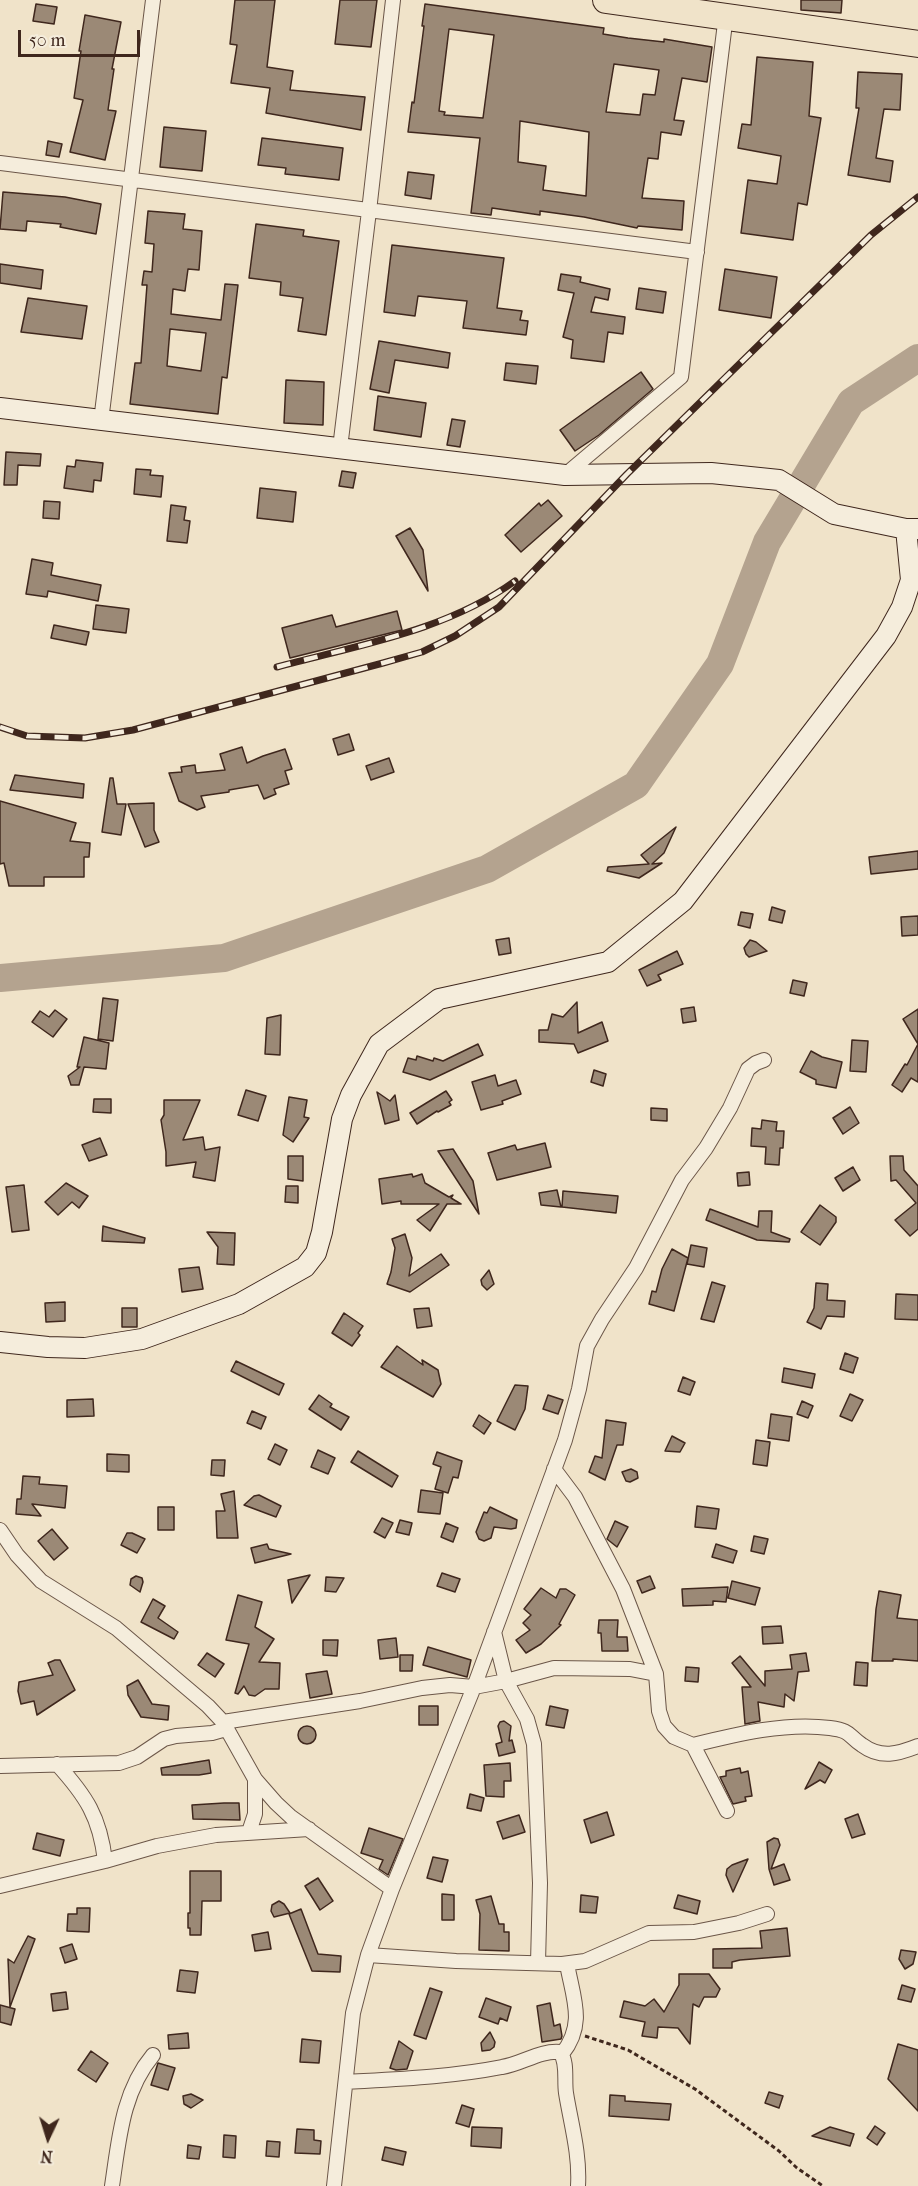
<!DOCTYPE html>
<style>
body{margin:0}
#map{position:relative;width:918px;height:2186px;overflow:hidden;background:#f0e3c9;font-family:"IM FELL French Canon",serif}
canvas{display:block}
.north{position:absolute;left:18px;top:2108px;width:60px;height:60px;-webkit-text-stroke:4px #f5eddc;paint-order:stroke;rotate:184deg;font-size:16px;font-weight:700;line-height:24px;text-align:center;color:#3f271d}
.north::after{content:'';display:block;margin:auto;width:21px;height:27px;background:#3f271d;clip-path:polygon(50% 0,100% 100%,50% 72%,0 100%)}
.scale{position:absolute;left:18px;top:30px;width:122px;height:27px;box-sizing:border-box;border:3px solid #3f271d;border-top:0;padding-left:8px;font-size:18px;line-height:21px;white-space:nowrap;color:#3f271d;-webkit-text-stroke:4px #f5eddc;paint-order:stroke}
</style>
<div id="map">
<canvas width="918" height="2186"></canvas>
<div class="north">N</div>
<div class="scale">50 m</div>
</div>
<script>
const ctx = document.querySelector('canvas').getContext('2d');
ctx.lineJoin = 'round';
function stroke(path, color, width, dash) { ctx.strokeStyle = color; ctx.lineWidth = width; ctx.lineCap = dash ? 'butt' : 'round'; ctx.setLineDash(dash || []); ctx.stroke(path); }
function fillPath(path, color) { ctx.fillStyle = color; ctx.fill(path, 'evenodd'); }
stroke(new Path2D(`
 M0,978L224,958L487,869L636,785L720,664L767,542L851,402L918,358`), '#b4a38f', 28);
const building = new Path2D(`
 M235,0H275L267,67L293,71L290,90L365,97L361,130L266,113L270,88L231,83L237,45L230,44Z
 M340,0H377L371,47L335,44Z
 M801,0H842L841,13L801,10Z
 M36,4L57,7L54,24L33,21Z
 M425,4L604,28L603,34L628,38L664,42V39L712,47L707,82L682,78L674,120L684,121L681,135L661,132L658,159L648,158L642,198L684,201L682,230L638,226L637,228L584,217L540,211V215L492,208L491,215L471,213L480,138L408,132L412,102L414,103L424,26H422ZM449,29L494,35L483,118L444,115L445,112L439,111ZM614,64L659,70L655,95L643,94L640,115L606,112ZM520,121L589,132L586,196L543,190L546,166L518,162Z
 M85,15L121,22L112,69H114L108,110L116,111L105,160L70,152L83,100L74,98L81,51H79Z
 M757,57L813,62L809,116L821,118L807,205L798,203L793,240L741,233L748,180L777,184L781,156L738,148L742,124L751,125Z
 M858,72L902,74L900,110L884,109L876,158L893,161L890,182L848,175L859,108H856Z
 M164,127L206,131L202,171L160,167Z
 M262,138L343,148L339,180L285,174L286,168L258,165Z
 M48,141L62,144L59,157L46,155Z
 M408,172L434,175L431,199L405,195Z
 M3,192L65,197L101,204L96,234L60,227L61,224L27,221L26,231L0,229Z
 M148,211L185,214L183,229L202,231L199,270L188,269L185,291L173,289L171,314L221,320L225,284L238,285L227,378L222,377L218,414L130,404L135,363H141L147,285H142L144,271L152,272L154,244L145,243ZM170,329L206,333L201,371L167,366Z
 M256,224L304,230L303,236L339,241L326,335L298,331L303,298L280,295L281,282L249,278Z
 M392,245L504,258L497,308L522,311L520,320L528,321L526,335L463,328L467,301L418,296L415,316L384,312Z
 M0,264L43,270L41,289L0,283Z
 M725,269L777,277L771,318L719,310Z
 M561,274L581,277L580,282L610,289L608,300L595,297L591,312L625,317L623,334L608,332L604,362L571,358L573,340L563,337L574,293L558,290Z
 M639,288L666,292L663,313L636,309Z
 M28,298L87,306L82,339L21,332Z
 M379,341L450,353L448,368L395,360L389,393L370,389Z
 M506,363L538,366L536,384L504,380Z
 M641,372L653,389L599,435L575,451L560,430Z
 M286,380L324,382L323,425L284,423Z
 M378,396L426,403L421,437L374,430Z
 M452,419L465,421L460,447L447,445Z
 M6,452L41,454L40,466L18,465L17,485H4Z
 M76,460L103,463L101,481L94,480L93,492L64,488L67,466L75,467Z
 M136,469L151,470L150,475L163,476L161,497L134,494Z
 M342,471L356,473L353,488L339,486Z
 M260,488L296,492L293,522L257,518Z
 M548,500L562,516L521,552L505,535L539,503L541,506Z
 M44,501L60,502L59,519L43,518Z
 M171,505L186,507L184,520L190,521L187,543L167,541Z
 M410,528L423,550L428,591L396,536Z
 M32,559L53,563L51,575L101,585L98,601L48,591L47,597L26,594Z
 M96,605L129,609L126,633L93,629Z
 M397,611L402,630L290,658L282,628L332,615L336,627Z
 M54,625L89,632L86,645L51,638Z
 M349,734L354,750L338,755L333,739Z
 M242,747L247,763L263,756L285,749L292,769L285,771L289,784L274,789L276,794L264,799L258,785L229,790V792L201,796L205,807L197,810L179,801L169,773L182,772L181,767L195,765L196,773L225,770L220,754Z
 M389,758L394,772L371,780L366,766Z
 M15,775L84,784L83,798L10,790Z
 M110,778H113L117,804H126L121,835L102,832Z
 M0,801L76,823L70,841L90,843L89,857H84V877H44V886H9L4,863L0,864Z
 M154,803V830L159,842L145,847L128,804Z
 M676,827L664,853L652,864L662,863L639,878L607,871L608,867L649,864L641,855Z
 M918,851V869L871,874L869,857Z
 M772,907L785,911L782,923L769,920Z
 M741,912L753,914L750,928L738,925Z
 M918,916V935L902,936L901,917Z
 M509,938L511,953L499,955L496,940Z
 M750,940L756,942L767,951L749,957L746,954L744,948Z
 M677,951L683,964L658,975L661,980L647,986L639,970Z
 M793,980L807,983L804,996L790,993Z
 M103,998L118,1000L113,1041L98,1039Z
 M577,1002L578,1033L602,1022L608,1041L578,1053L574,1044L539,1042V1030H548L552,1014L563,1017Z
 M694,1007L696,1021L683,1023L681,1009Z
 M918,1009V1082L911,1078L902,1092L892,1085L905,1064L907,1065L918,1044L903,1019Z
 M55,1010L67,1019L53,1037L32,1022L40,1011L49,1017Z
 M281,1015L280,1055L265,1054L267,1018Z
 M84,1037L109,1043L106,1069L84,1067L79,1085H71L68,1076L80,1067H77Z
 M852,1040L868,1041L866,1072L850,1071Z
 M478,1044L483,1055L430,1080L403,1072L408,1058L416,1060L417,1056L433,1061L434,1058L443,1061Z
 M811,1051L822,1057L842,1062L836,1088L816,1084V1080L800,1072Z
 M594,1070L606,1074L603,1086L591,1082Z
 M495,1075L498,1086L516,1080L521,1094L502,1101L503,1104L481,1110L472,1082Z
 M246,1090L266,1096L258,1121L238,1115Z
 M446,1091L452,1100L449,1102L451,1105L438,1112L437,1111L417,1124L410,1113Z
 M377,1092L390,1101L395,1095L399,1120L385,1124Z
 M289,1097L307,1100L304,1117L309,1118L293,1142L283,1135Z
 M94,1099H111V1113L93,1112Z
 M164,1100H200L183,1140L203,1137L205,1150L220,1147L215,1181L193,1177L196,1162L166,1166V1152L161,1120L164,1115Z
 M850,1107L859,1123L843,1134L833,1118Z
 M651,1108L667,1109V1121L651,1120Z
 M762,1120L777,1122L776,1131H784L783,1148H780L779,1165L765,1164L766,1147L751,1146L752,1128L761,1129Z
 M100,1138L107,1155L89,1161L82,1145Z
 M545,1143L551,1167L497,1180L488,1153L515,1145L517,1150Z
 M453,1149L473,1181L479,1214L438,1151Z
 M288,1156H303V1181L288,1179Z
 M890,1156H903L904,1170L918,1186V1229L910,1236L895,1220L916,1203L896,1180L891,1181Z
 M853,1167L860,1180L843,1191L835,1178Z
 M749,1172L750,1185L738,1186L737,1173Z
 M412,1174L413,1177L422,1174L425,1183L449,1197L453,1195L451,1198L461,1204H447L430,1231L417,1220L439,1204H401V1201L382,1204L379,1179Z
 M66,1183L88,1196L79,1208L72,1202L58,1215L45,1202Z
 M24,1185L29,1230L12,1232L6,1187Z
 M286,1186H298V1203L285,1202Z
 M557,1190L561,1207L541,1205L539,1193Z
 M563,1191L618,1196L616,1213L562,1207Z
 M820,1205L836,1217V1222L820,1245L801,1232Z
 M710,1209L758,1227L759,1211H772L771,1232L790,1239L789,1242L757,1240L706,1220Z
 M103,1226L145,1238L144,1243L102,1241Z
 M207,1232L235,1233L234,1265L217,1264L218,1247Z
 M405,1234L412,1258L409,1276L441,1254L449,1265L410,1292L387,1284L391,1272L395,1248L392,1239Z
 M691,1245L707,1248L704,1267L687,1264Z
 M672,1249L688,1258L674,1311L649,1304L652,1291L656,1292L662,1269Z
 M199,1267L203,1289L182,1292L179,1269Z
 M489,1270L494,1284L487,1290L482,1285L481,1280Z
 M712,1282L725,1286L714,1322L701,1319Z
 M816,1283L828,1284L827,1300L845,1301L844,1317L827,1316L821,1329L807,1322L814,1308Z
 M896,1294L918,1295V1320L895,1319Z
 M65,1302V1321L46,1322L45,1303Z
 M122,1308H137V1327H122Z
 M429,1308L432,1326L417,1328L414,1309Z
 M344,1313L363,1326L358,1333L360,1335L352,1346L332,1333Z
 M397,1346L423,1365L422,1360L438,1370L441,1384L433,1397L381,1367Z
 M845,1353L858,1358L853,1373L840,1369Z
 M236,1361L284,1384L279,1395L231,1371Z
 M784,1368L815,1374L812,1388L782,1382Z
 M683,1377L695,1382L690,1395L678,1391Z
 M515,1385L528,1386L525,1409L515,1430L497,1421Z
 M850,1394L863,1400L852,1421L840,1416Z
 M319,1395L332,1404L330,1407L349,1417L341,1430L309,1409Z
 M548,1395L563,1400L558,1414L543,1409Z
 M93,1399L94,1416L67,1417V1400Z
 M802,1401L813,1406L808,1418L797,1414Z
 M252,1411L266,1417L261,1429L247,1423Z
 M771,1414L792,1417L789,1441L768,1438Z
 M479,1415L491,1423L484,1434L473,1426Z
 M606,1420L626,1423L623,1445H617L605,1480L589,1472L595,1456L602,1458Z
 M672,1436L685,1443L680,1452L665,1451Z
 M756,1440L770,1442L767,1466L753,1464Z
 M275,1444L287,1450L280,1465L268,1459Z
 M318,1450L335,1458L328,1474L311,1467Z
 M358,1451L398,1476L392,1487L351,1462Z
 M437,1452L462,1461L458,1478L453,1477L448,1493L435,1489L441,1467L433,1464Z
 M107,1454L129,1455V1472L107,1471Z
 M212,1460H225L224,1476L211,1475Z
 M631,1469L637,1472L638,1478L630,1482L626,1481L622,1472Z
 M23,1476L40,1477L39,1484L67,1486L65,1508L32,1504L41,1516L16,1514L17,1499H21Z
 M421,1490L443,1493L440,1514L418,1512Z
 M234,1491L238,1538H217L216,1511H225L221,1494Z
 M259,1495L281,1506L276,1517L244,1505L254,1496Z
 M697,1506L719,1509L716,1529L695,1527Z
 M158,1507H174V1530H158Z
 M490,1507L517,1520L516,1528L511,1529L494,1527L491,1538L484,1541L479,1539L476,1532L484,1512L487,1513Z
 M382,1518L393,1523L385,1538L374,1532Z
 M400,1520L412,1523L409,1535L396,1532Z
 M615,1521L628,1527L617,1547L607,1539Z
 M446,1523L458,1528L453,1542L441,1537Z
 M52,1529L68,1548L54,1560L38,1541Z
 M127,1533H132L145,1539L137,1553L121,1545Z
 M754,1536L768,1539L764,1554L751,1551Z
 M267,1544L269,1549L291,1554L255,1563L251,1548Z
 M716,1544L737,1551L733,1563L712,1557Z
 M442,1573L460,1579L455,1592L437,1586Z
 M310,1575L292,1603L288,1580Z
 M136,1576L142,1578L143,1582L140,1592L130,1585L131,1579Z
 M650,1576L655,1588L642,1593L637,1581Z
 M326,1577L344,1578L336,1592L325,1591Z
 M732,1581L760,1588L755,1605L728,1598Z
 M728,1587L726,1602L713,1601V1605L683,1606L682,1589Z
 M541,1588L556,1598L560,1589H566L575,1595L559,1624L561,1625L541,1644L526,1653L516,1640L530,1630L523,1623L531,1615L524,1609Z
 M879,1591L901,1595L897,1618L918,1620V1661L893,1659V1661H872L876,1609Z
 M238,1595L262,1602L255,1627L274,1639L259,1662L280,1663L279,1689H265L255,1696L249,1695L244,1686L238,1694L235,1693L249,1644L226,1640Z
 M153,1599L165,1606L158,1618L178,1632L174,1639L141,1622Z
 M599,1620H618L617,1637H627L628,1651H602L601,1633H598Z
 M781,1626L783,1643L763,1644L762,1627Z
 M396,1638L398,1657L380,1659L378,1640Z
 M323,1640H338L337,1656L323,1655Z
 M428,1647L471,1660L467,1677L423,1665Z
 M207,1653L224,1664L215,1677L198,1665Z
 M806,1653L809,1671L798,1672L794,1701L785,1694L784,1707L758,1702L760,1721L745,1724L742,1687H751L732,1663L740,1656L765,1686V1671L792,1669L790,1655Z
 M400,1655H413L412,1671H400Z
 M55,1660H60L75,1690L37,1715L34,1701L21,1704L18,1691L19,1682L53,1675L48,1663Z
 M856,1662L868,1663L867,1686L854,1685Z
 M686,1667L699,1668L698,1682L685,1681Z
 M327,1671L332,1694L310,1698L306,1674Z
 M138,1680L152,1704L169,1706L168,1720L141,1717L128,1695L127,1686Z
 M419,1706H438V1725H419Z
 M550,1706L568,1710L564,1728L546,1725Z
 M504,1721L511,1726L509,1741L512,1740L515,1752L499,1756L496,1744L502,1742L498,1726L500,1722Z
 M298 1735a9 9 0 1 1 18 0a9 9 0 1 1-18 0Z
 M209,1760L211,1773L199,1775H162L161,1768Z
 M819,1762L832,1770L825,1783L820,1780L805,1789Z
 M510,1763L511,1781H504V1797L486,1796L484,1765Z
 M740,1768L741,1773L748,1771L752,1796L745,1797L746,1801L733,1804L720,1777L726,1776V1771Z
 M470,1794L484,1798L481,1811L467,1808Z
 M224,1803H239L240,1820L193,1819L192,1805Z
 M607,1812L614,1835L591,1843L584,1820Z
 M858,1814L865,1834L852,1838L845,1819Z
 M519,1815L525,1832L503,1839L497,1822Z
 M369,1828L403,1839L388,1875L379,1869L383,1860L361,1853Z
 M37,1833L64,1840L60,1856L33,1849Z
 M774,1838L778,1839L780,1845L771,1869L784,1864L790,1880L774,1885L769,1869L767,1842Z
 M433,1857L448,1860L442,1882L427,1878Z
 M748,1859L733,1892L726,1875L727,1869L732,1865Z
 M190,1871H221V1901H202L201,1935H190V1928H188V1913H190Z
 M318,1878L333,1901L320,1910L305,1886Z
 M442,1894L454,1895V1920H442Z
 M581,1895L598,1897L596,1913L580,1912Z
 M678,1895L700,1901L697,1914L674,1908Z
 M491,1896L499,1924H504V1932H509V1951L479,1950L480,1914L476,1900Z
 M279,1901L284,1904L290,1913L274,1917L271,1911L272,1905Z
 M77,1908H90L89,1932L67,1931L68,1914H77Z
 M301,1909L318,1954L341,1956L340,1972L312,1971L289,1914Z
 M787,1928L790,1956L740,1960L732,1962V1968H713V1949L762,1948L760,1931Z
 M268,1932L271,1949L255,1951L252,1935Z
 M28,1936L35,1939L10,2007L8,1959L14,1963Z
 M72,1944L77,1959L65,1963L60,1948Z
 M901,1950L916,1952L913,1964L905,1969L899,1959Z
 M180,1970L198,1972L195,1993L177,1991Z
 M679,1974H709L720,1989L716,1997H704L699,2007L693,2004L690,2044L678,2028L658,2027L657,2038L642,2036L645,2022L620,2017L624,2001L645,2006L654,1999L664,2012L679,1985Z
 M902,1985L915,1989L911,2002L898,1999Z
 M430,1988L442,1992L426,2039L414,2035Z
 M66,1992L68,2009L53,2011L51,1994Z
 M486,1998L511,2007L507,2021L500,2018L498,2024L479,2017Z
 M550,2003L554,2026L560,2024L562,2036L561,2039L542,2042L537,2006Z
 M0,2005L15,2009L11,2025L0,2022Z
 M490,2032L495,2042L494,2047L490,2050L482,2051L481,2043Z
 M188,2033L189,2048L169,2049L168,2035Z
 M302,2039L321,2041L319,2063L300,2062Z
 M399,2041L413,2051L407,2069L396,2070L390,2068Z
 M898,2044L918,2050V2111L888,2079Z
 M91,2051L108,2063L96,2082L78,2070Z
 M158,2063L175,2068L168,2090L151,2085Z
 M769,2092L783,2096L779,2108L765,2103Z
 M191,2094L203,2100L191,2108L184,2104L183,2096Z
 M610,2095L625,2096V2101L671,2104L669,2120L609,2116Z
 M462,2105L474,2109L469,2127L456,2123Z
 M875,2126L885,2133L877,2145L867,2138Z
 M472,2127L502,2128L501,2148L471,2146Z
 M830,2127L854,2134L850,2146L812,2136Z
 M297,2129L314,2130V2140L321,2141L320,2154L295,2153Z
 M224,2135L236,2136L235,2158L223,2157Z
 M267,2141L280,2142L279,2157L266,2156Z
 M188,2145L201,2147L199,2159L187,2158Z
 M385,2147L406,2152L403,2165L382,2160Z`);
fillPath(building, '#9b8976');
stroke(building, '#3f271d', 1.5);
const street = new Path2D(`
 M0,163L697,252
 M101,421L153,0
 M340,448L369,211L393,0
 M565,475L681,377L726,15
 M554,1469L575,1497L623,1589L656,1674L659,1711L664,1726L674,1737L693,1745L727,1811
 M0,1530L17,1555L41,1581L116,1628L208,1706L223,1722L255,1779L276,1803L291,1817L392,1889
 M494,1632L506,1681L527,1719L534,1744L540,1883L538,1963
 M223,1722L360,1701L422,1688L450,1685L474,1687L506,1681L554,1668L630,1669L656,1674
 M693,1745C737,1734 786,1722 830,1728C852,1731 847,1735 862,1745C881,1759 898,1754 918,1746
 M57,1764C86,1796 100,1817 105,1861
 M0,1766L119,1763L137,1757L164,1739L176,1736L212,1733L226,1729
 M249,1832L255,1814V1779
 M0,1886L105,1861L157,1846L216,1835L309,1829
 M368,1955L456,1961L562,1964L585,1961L649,1933L694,1932L739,1923L767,1914
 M562,2054C586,2024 573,1998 567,1964
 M346,2082C398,2079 451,2077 502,2067C522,2064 540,2050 560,2052C568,2062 564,2080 566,2093C571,2124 580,2154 578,2186
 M112,2186C119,2140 122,2092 153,2055
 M334,2186L353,2013L368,1955L392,1889L474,1687L565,1440L579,1389L587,1346L602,1319L636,1268L682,1180L706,1148L730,1108L748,1069L756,1063L764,1060`);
const secondary = new Path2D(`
 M0,408L565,475L711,473L779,480L834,514L906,529H918
 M0,1342L48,1347L85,1348L142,1339L239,1304L305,1267L316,1253L322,1232L342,1119L351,1095L379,1044L439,999L608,962L683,901L886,636L902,607L911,580L906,529`);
const highway = new Path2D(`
 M606,0L918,44`);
stroke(street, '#6b5648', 16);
stroke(secondary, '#3f271d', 22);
stroke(highway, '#3f271d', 28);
stroke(new Path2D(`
 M585,2036L628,2050L695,2089L779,2151L797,2168L823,2186`), '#3f271d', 3, [4.5, 3]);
stroke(street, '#f5eddc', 14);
stroke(secondary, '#f5eddc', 20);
stroke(highway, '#f0e3c9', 26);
const rail = new Path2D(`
 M277,667C358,645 446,631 515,581
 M0,727L27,736L85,738L133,730L383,663L422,652L455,636L499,607L627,474L871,235L918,197`);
stroke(rail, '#3f271d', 7);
stroke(rail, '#f5eddc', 4.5, [14]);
</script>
